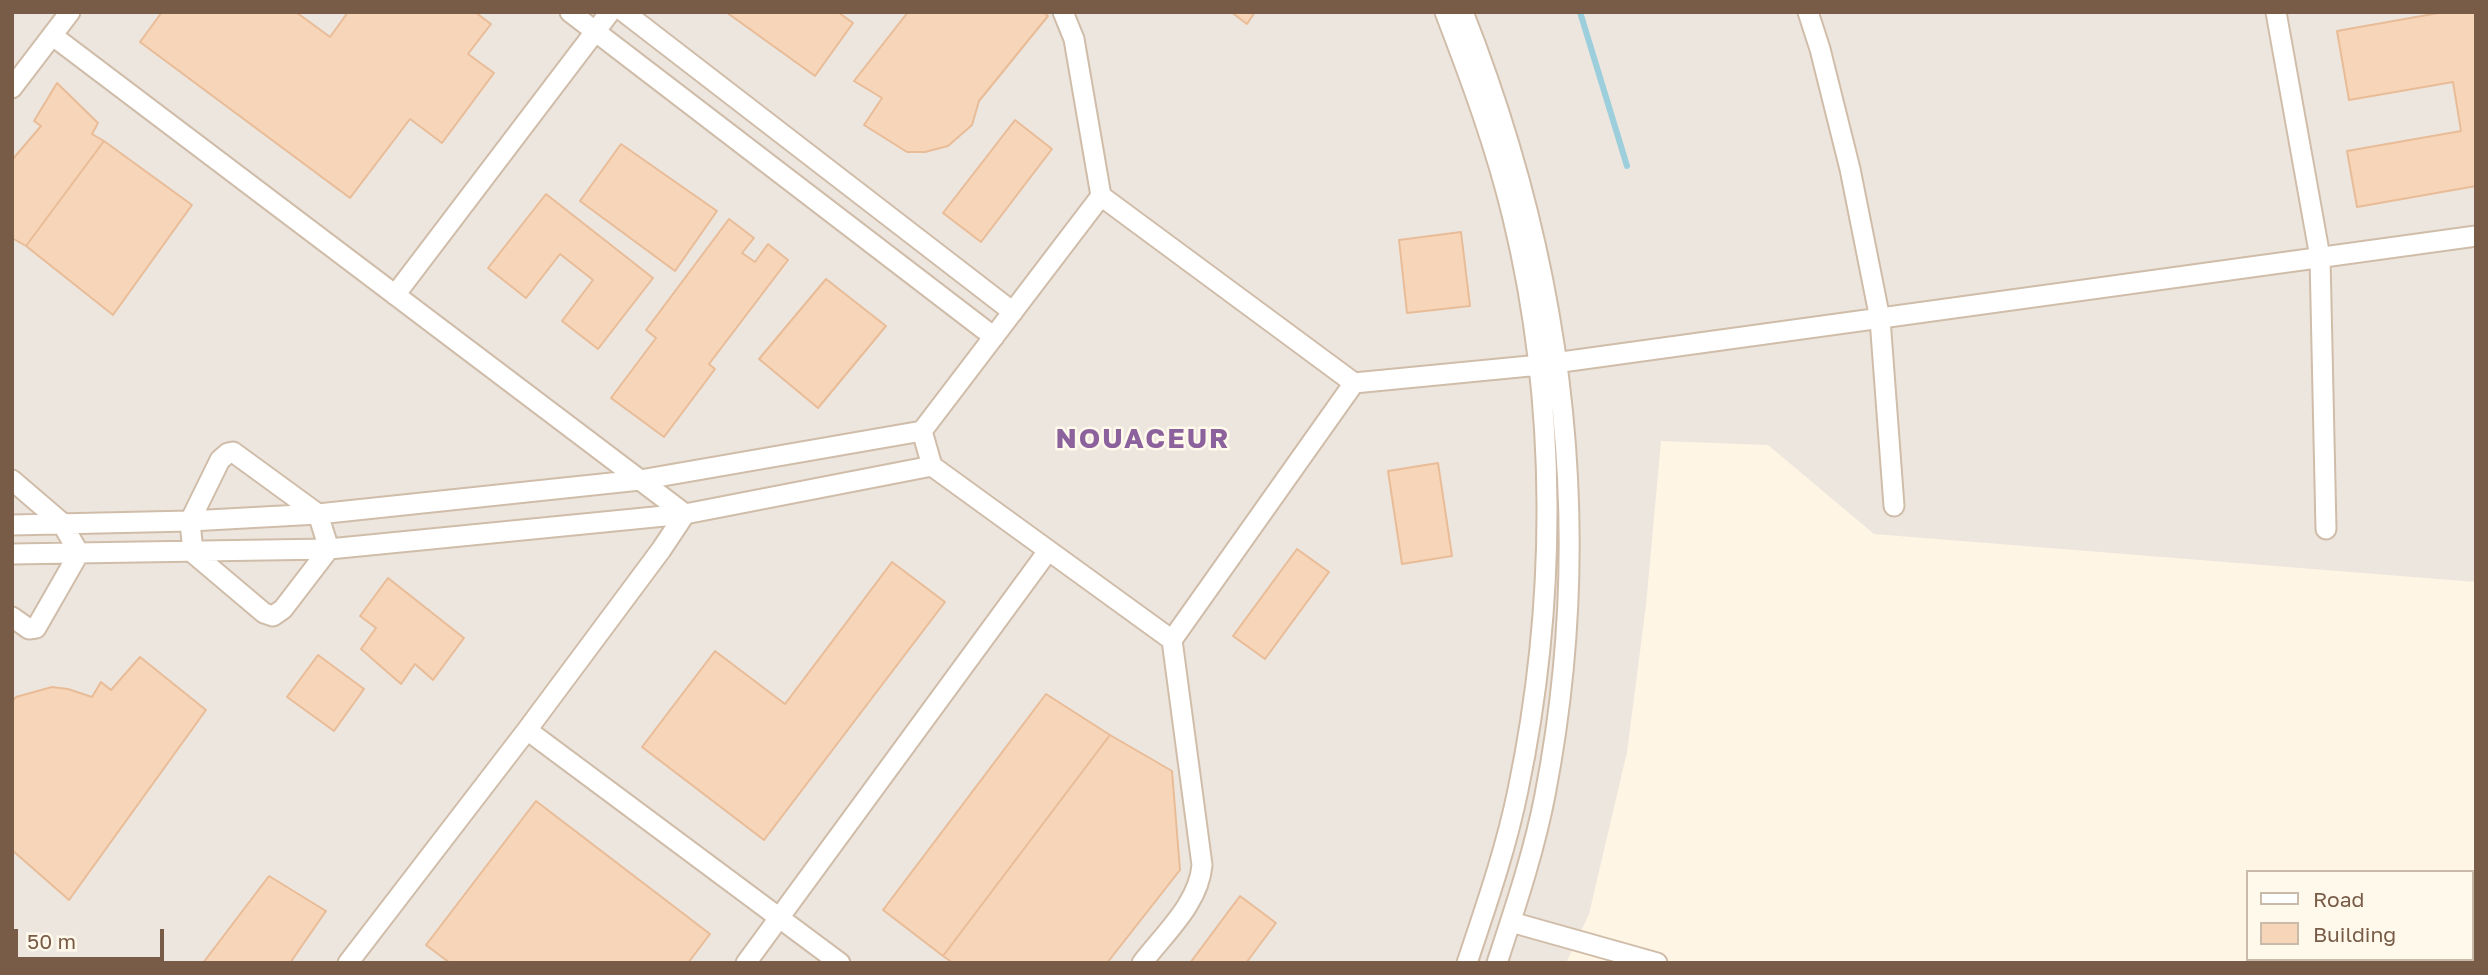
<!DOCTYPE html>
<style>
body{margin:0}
#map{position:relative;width:2488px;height:975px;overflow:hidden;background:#fef5e4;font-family:"Golos Text",sans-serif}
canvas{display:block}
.frame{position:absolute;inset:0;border:14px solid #795c47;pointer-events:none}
.legend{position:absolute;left:2246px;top:870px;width:228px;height:91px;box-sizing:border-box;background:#fff9ec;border:2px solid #c9baaa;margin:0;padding:9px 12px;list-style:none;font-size:21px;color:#795c47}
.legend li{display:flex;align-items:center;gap:14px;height:35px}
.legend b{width:35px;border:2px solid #c9baaa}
.scale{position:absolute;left:14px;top:929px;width:150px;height:32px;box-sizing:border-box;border:4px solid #795c47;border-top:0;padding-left:9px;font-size:21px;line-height:24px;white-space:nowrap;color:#795c47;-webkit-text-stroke:5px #fff9ec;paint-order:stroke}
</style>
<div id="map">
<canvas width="2488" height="975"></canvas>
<div class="frame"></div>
<ul class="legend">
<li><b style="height:9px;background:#fff"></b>Road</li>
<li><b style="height:19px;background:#f6d5b9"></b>Building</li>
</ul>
<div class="scale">50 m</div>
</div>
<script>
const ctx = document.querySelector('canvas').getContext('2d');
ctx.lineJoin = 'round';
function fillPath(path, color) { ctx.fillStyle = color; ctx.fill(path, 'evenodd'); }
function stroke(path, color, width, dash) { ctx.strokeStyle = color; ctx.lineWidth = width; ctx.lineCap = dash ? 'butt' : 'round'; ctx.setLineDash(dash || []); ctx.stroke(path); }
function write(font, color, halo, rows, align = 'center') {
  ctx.font = font + ' "Golos Text",sans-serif'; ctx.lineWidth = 5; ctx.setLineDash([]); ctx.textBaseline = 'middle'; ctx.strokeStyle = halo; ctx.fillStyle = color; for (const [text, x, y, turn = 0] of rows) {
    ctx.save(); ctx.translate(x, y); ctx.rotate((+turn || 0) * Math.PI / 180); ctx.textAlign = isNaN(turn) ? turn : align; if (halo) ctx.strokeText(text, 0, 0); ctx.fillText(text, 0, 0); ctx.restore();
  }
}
fillPath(new Path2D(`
 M12,12H2476V582L1874,534L1768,445L1661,441L1646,605L1627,752L1589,914L1566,963H12Z`), '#ede6df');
stroke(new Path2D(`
 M1580,12L1627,166`), '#9ccedc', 6);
const building = new Path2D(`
 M162,12H296L330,37L348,12H475L491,24L468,54L494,73L442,143L410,119L350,198L140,42Z
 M726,12H838L853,23L815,76Z
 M908,12H1043L1048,16L979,101L972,125L948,146L925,152H907L864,125L882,98L854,81Z
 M1231,12H1255L1247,24Z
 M2444,12H2476V186L2357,207L2347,151L2461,131L2453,82L2349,100L2337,31Z
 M57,83L98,123L92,134L104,141L26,246L12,238V160L41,126L34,121Z
 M1015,120L1052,149L981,242L943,213Z
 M104,141L192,205L113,315L26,246Z
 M621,144L717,211L675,271L580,201Z
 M546,194L653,278L598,349L562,321L593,280L560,254L526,298L488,268Z
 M729,219L754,238L742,253L755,262L768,244L788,260L709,364L715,369L664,437L611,398L656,338L646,330Z
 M1461,232L1470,306L1407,313L1399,240Z
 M826,279L886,326L818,408L759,359Z
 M1438,463L1452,556L1402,564L1388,471Z
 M1297,549L1329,572L1265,659L1233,636Z
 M892,562L945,602L764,840L642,747L715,651L785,704Z
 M388,578L464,638L433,680L415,664L401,684L361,649L376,628L360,616Z
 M318,655L364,689L334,731L287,697Z
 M140,657L206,710L69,900L12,850V702L16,697L52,687L68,689L92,697L101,682L111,690Z
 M1046,694L1110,735L943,956L883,910Z
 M1110,735L1172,771L1180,870L1107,963H953L943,956Z
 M536,801L710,934L688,963H450L426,945Z
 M269,876L326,911L290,963H203Z
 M1240,896L1276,923L1246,963H1190Z`);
fillPath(building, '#f6d5b9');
stroke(building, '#e9bc98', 2);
const minor = new Path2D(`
 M570,12L994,337
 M624,12L1013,312
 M1063,12L1074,39L1101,196L1354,383L1540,365L2476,236
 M1445,12C1471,80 1496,147 1513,218C1558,404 1557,603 1518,790C1506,849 1486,906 1467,963
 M1463,12C1563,265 1597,527 1545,795C1534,852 1515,908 1497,963
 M1808,12L1820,49L1850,169L1880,319L1894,506
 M2276,12L2320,257L2326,529
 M53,36L685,514L661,550L527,730L348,963
 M12,88L70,12
 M395,295L610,12
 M922,431L932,466L1172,640
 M233,452L318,514L329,549L283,609L273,616L264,613L193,553L190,521L220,460L228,453Z
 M12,480L61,522L79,553L36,628L29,629L12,617
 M12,525L190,521L318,514L640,480L922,431L1101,196
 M12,554L329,549L685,514L932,466
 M527,730L840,963
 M1511,922L1657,963
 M746,963L1048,551
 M1142,963C1165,933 1199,903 1202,865L1172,640L1354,383`);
stroke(minor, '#d0bda9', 23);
stroke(minor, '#fff', 19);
ctx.letterSpacing = '2px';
write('bold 28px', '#8c629d', '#fff9ec', [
 ["NOUACEUR",1143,439]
]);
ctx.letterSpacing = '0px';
</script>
